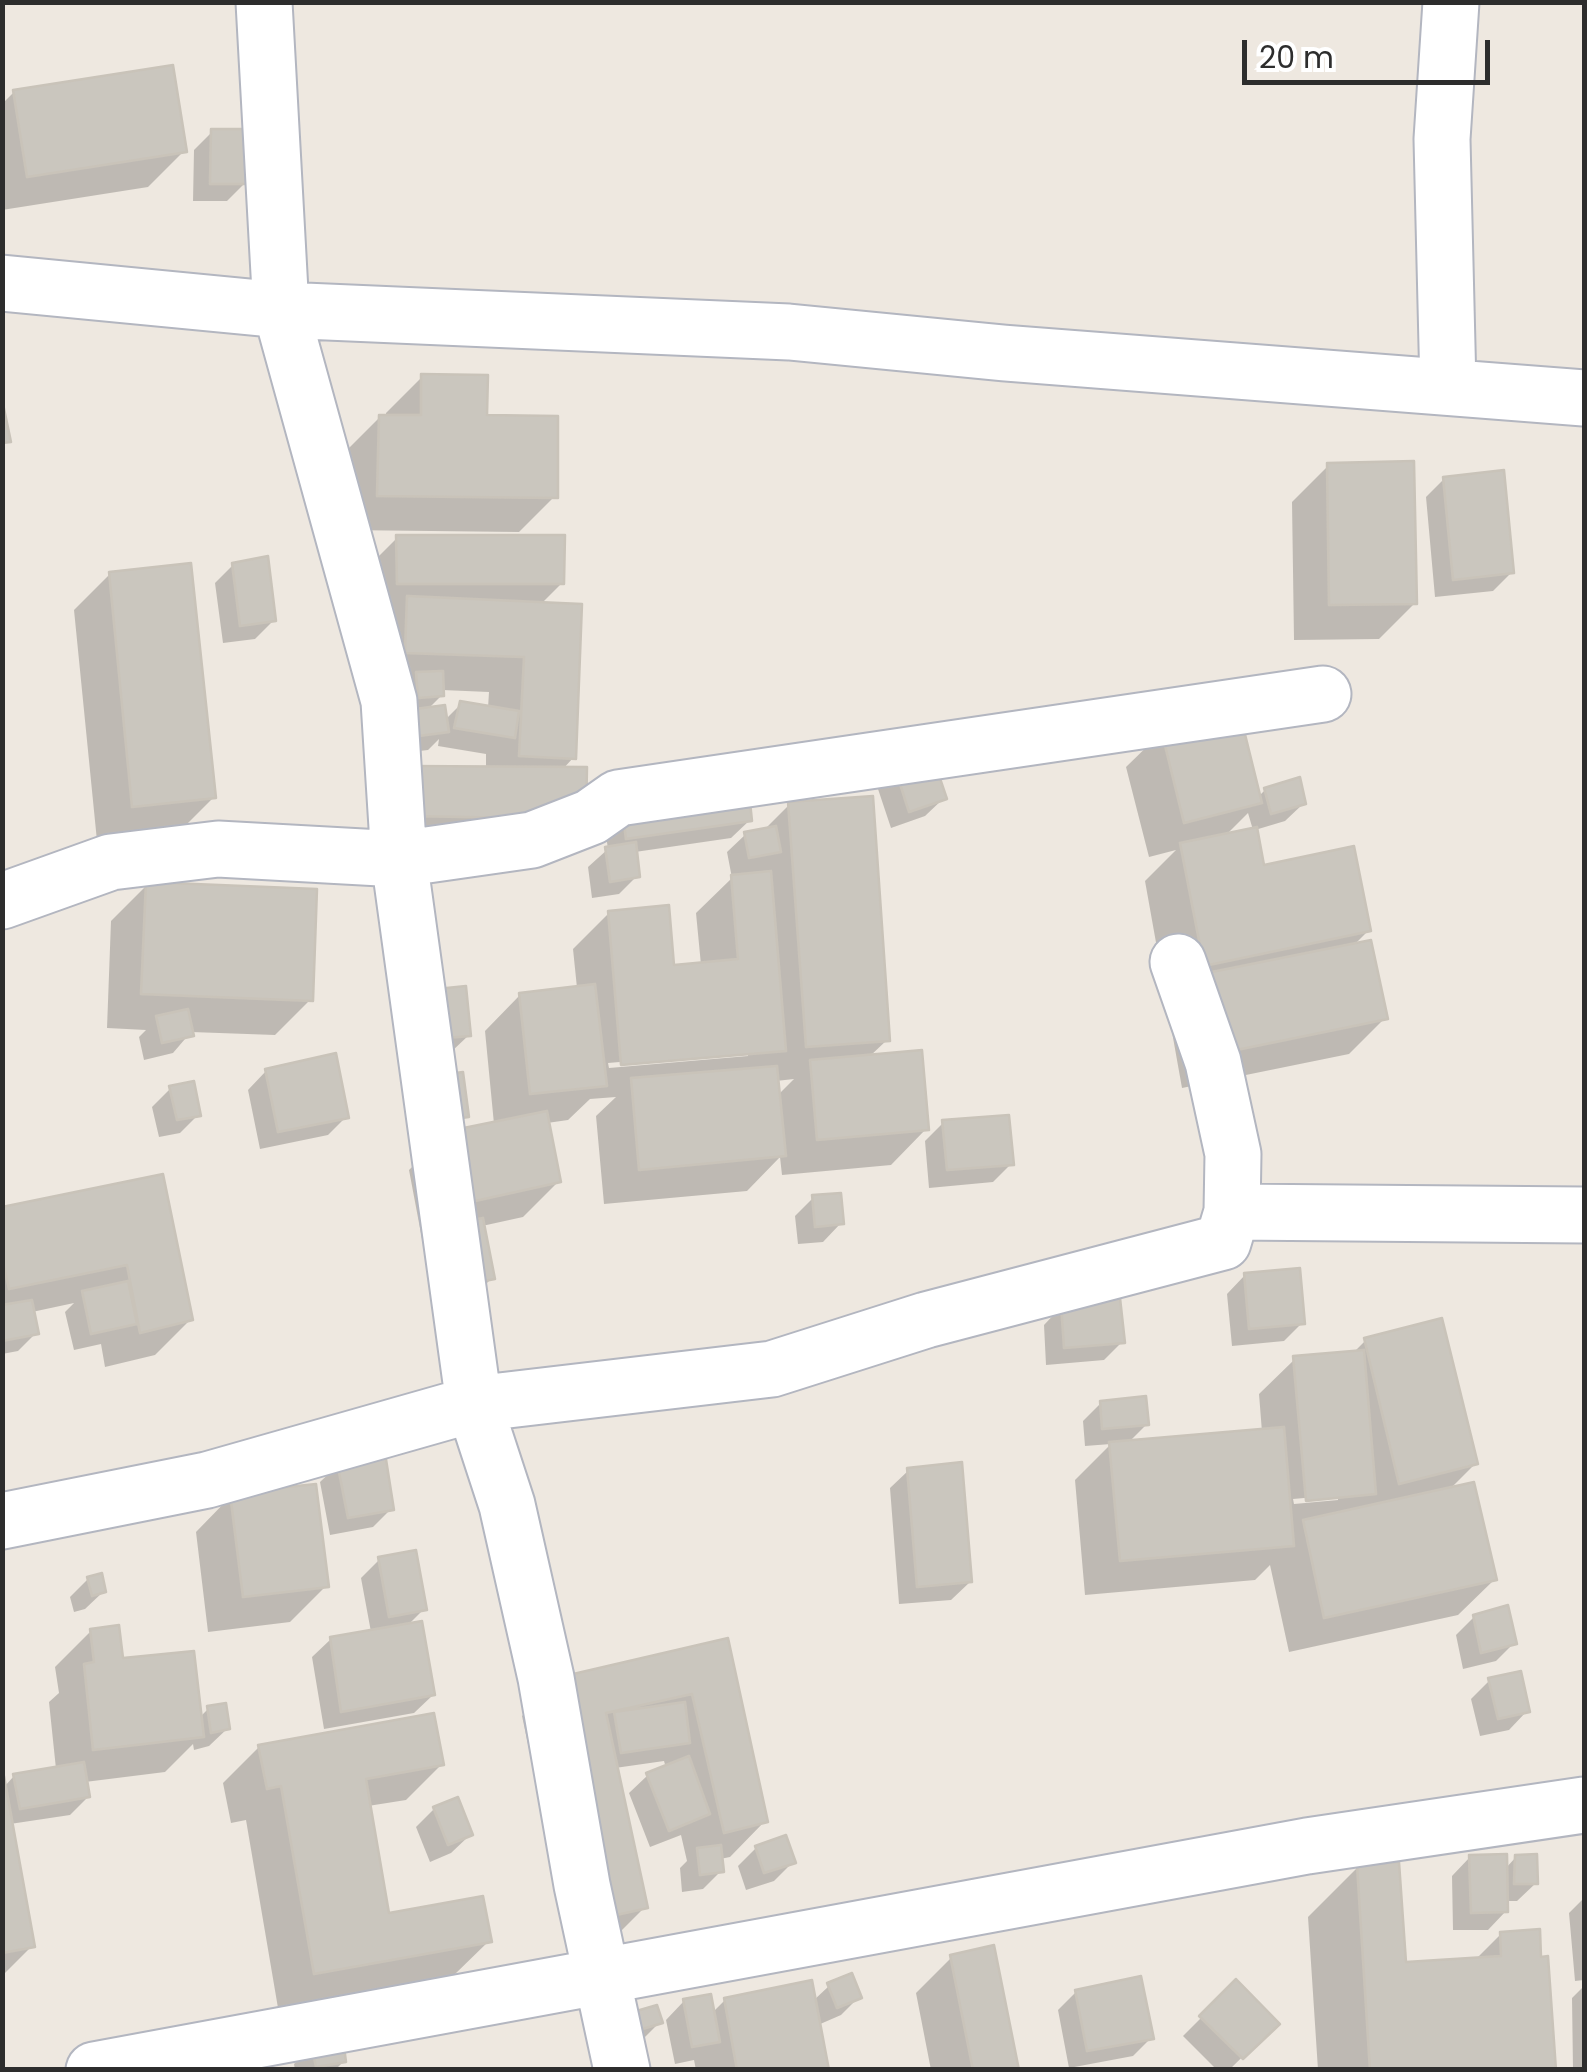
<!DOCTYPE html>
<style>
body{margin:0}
#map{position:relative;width:1587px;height:2072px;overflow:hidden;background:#eee8e0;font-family:Poppins,sans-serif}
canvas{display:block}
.frame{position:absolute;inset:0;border:5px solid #2d2d2d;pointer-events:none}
.scale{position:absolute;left:1242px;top:40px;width:248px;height:45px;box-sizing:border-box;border:5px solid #2d2d2d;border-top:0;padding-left:12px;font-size:30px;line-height:35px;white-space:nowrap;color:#2d2d2d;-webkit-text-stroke:8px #fff;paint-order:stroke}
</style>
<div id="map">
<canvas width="1587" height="2072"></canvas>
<div class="frame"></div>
<div class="scale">20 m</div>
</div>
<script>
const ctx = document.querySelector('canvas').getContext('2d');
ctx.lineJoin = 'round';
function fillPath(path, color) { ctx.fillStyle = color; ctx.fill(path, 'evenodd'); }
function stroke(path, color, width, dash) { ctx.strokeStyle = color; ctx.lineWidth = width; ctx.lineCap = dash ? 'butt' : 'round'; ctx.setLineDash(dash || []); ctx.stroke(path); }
fillPath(new Path2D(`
 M14,92L184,151L148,187L2,210V104Z
 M212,132L246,182L227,201H193L194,150Z
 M422,377L485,418L555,496L519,532L342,530L344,453L380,417H386V413Z
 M1328,466L1415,603L1379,639L1294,640L1292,502Z
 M1444,479L1512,572L1493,591L1435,597L1426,497Z
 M398,537L562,583L541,604L573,758L562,770L583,818L372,851L486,769V754L438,746L439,739L428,750L393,754L362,573ZM442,690L489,692L488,708L461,704L445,720L427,710L442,695Z
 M233,565L274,620L255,639L223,643L215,583Z
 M110,574L214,797L178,833L97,841L74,610Z
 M1162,732L1258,797L1265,790L1304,803L1285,821L1255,830L1262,868L1369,930L1353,946L1385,1018L1349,1054L1182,1088L1145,881L1176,850L1149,857L1126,767ZM1248,813L1253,830L1225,836Z
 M895,767L944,798L925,816L891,828L877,786Z
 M790,804L887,1040L869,1057L926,1129L891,1165L782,1175L780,1157L747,1191L604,1204L596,1116L616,1097L590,1099L568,1120L547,1123L558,1182L523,1217L482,1226L492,1278L474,1296L455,1232L422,1239L409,1170L445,1135L423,1096L467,1116L449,1134L494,1124L485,1031L520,995L577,988L573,949L609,913L672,968L701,965L696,913L732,878L727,852L746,834L763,831ZM748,1051V1056L609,1068L608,1063ZM794,1079L777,1096L776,1081Z
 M750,820L731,838L635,852L637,876L619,894L592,898L588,867L608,849L604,822Z
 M147,885L310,1000L275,1035L191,1032L173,1053L144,1060L139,1037L146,1030L107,1028L111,921Z
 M409,1010L469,1035L450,1053Z
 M266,1071L346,1117L328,1135L260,1149L248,1090Z
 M170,1089L198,1115L180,1133L159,1137L152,1107Z
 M943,1123L1011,1164L993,1182L929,1188L925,1141Z
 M161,1176L191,1319L155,1355L105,1367L101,1344L74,1350L65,1312L74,1303L32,1312L36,1333L18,1351L2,1354V1209Z
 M813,1198L841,1223L823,1242L798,1244L795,1216Z
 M1245,1275L1302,1323L1284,1341L1232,1346L1227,1294Z
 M1062,1306L1122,1342L1104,1360L1046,1365L1044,1325Z
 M1366,1340L1475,1464L1449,1490L1494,1580L1458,1615L1289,1652L1270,1565L1255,1580L1085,1595L1075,1480L1111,1444L1085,1446L1083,1421L1101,1403L1147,1424L1128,1443L1262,1432L1259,1394L1295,1359L1352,1354ZM1338,1495V1500L1294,1504L1293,1499Z
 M339,1464L391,1509L373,1527L330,1535L320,1482Z
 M909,1470L970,1582L951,1600L899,1604L890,1488Z
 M231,1496L326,1586L290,1622L208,1632L196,1532Z
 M380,1559L424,1609L407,1626L433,1695L414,1713L324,1729L312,1657L331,1639L371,1632L361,1578Z
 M88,1579L104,1591L85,1609L74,1612L70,1597Z
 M1474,1617L1514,1643L1496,1661L1463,1669L1456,1635Z
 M91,1631L121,1661L199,1718L209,1708L228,1728L209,1746L194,1750L193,1744L165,1772L85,1782L88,1797L70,1815L10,1824L32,1946L2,1976V1780L4,1787L14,1776L56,1769L49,1702L59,1693L55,1667Z
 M726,1641L765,1821L730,1857L720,1859L721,1871L703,1889L682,1892L680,1868L687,1861L681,1835L650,1847L629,1793L648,1775L666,1768L664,1761L615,1768L645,1907L610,1942L572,1951L522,1716L558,1680Z
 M1490,1680L1527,1711L1509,1730L1480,1736L1471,1699Z
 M259,1747L442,1764L406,1800L368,1806L387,1916L489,1941L453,1976L278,2008L246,1820L231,1823L223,1783Z
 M434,1809L470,1835L451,1853L430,1862L416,1827Z
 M756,1848L793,1862L774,1881L746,1890L738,1866Z
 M1470,1857L1505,1869L1516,1857L1536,1883L1517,1901H1506V1911L1488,1930H1453L1452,1876Z
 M1358,1867L1404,1965L1475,1960L1501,1934L1553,2070H1318L1308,1917Z
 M1584,1898V1980L1575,1981L1569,1913Z
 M952,1957L1017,2070H931L916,1993Z
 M1236,1983L1276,2024L1229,2070H1217L1183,2036Z
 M829,1986L859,1997L841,2015L818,2025L827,2070H696L694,2060L675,2064L666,2020L684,2001L712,2013L725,2000H814Z
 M1584,1986V2070H1573L1572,1998Z
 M1076,1992L1151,2038L1133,2056L1069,2068L1058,2010Z
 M660,2022L642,2040L616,2033Z
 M312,2046L344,2061L335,2070H295L294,2064Z`), '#0003');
const building = new Path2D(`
 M173,65L187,152L27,177L13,90Z
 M211,129H249L248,184H210Z
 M421,374L488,375L487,415L558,416V498L377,496L379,415H421Z
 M2,399L11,442L2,443Z
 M1414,461L1417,604L1329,605L1327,463Z
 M1504,470L1514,573L1453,580L1443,477Z
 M396,535H565L564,584H397Z
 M268,556L276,621L240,626L232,563Z
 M191,563L216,798L132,807L109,572Z
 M407,596L582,604L576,759L519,756L524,657L405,653Z
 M443,671L444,696L418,698L416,672Z
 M460,701L519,711L515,738L454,728Z
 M445,705L449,732L411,737L408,710Z
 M1239,710L1262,803L1184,823L1161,729Z
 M931,752L947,799L909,812L894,765Z
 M407,766L587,767L586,819L406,816Z
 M1300,777L1306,804L1271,814L1264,788Z
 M748,783L752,821L626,839L621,801Z
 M873,796L890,1041L806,1047L788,802Z
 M776,826L781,852L749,858L744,832Z
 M1257,827L1264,865L1354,846L1371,931L1204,966L1180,843Z
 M636,842L640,877L610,882L605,847Z
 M771,871L786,1051L621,1065L608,911L669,905L674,965L738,959L731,875Z
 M146,882L317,889L313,1001L141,994Z
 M1371,940L1388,1019L1217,1054L1202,974Z
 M595,984L607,1086L530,1094L519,993Z
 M466,986L471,1036L432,1039L427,990Z
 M188,1009L194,1036L162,1043L156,1016Z
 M922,1050L929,1130L817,1140L810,1060Z
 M336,1053L349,1118L278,1132L265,1069Z
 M777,1066L786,1156L639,1170L631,1078Z
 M463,1072L469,1117L446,1120L440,1075Z
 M194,1081L201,1116L177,1120L169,1086Z
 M547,1111L561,1182L457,1205L444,1132Z
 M1009,1115L1014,1165L947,1170L942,1120Z
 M163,1174L193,1320L140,1333L127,1265L9,1289L2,1258V1207Z
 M841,1193L844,1224L815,1227L812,1195Z
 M483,1218L495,1279L474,1283L462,1222Z
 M1300,1268L1305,1324L1249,1329L1244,1273Z
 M128,1281L137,1324L91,1334L82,1291Z
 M1120,1298L1125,1343L1064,1348L1061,1304Z
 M32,1300L39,1334L2,1341V1305Z
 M1442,1318L1478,1464L1399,1484L1364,1338Z
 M1364,1350L1376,1494L1306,1501L1293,1356Z
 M1146,1396L1149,1425L1102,1429L1100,1401Z
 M1284,1427L1294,1546L1120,1561L1109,1442Z
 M385,1453L394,1510L348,1518L337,1462Z
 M962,1462L972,1582L917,1587L907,1468Z
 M1474,1482L1497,1580L1324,1618L1303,1520Z
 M316,1484L329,1587L243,1597L230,1493Z
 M416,1550L427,1610L389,1617L378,1557Z
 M102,1573L106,1592L92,1596L87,1577Z
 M1508,1605L1517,1644L1481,1653L1473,1615Z
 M422,1621L435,1695L341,1712L330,1637Z
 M119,1625L123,1658L194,1651L204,1737L93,1750L84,1664L94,1662L90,1629Z
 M728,1638L768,1822L724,1833L692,1694L606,1713L648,1908L607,1917L556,1678Z
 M1521,1671L1530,1712L1498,1719L1488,1678Z
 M685,1702L690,1743L621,1753L614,1712Z
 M226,1703L230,1729L211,1733L207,1706Z
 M434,1713L444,1765L366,1779L389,1913L483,1896L492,1942L314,1974L281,1786L267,1789L258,1745Z
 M689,1756L710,1814L669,1831L646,1773Z
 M84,1762L90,1797L20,1809L13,1774Z
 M4,1776L35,1947L2,1953V1777Z
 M458,1797L473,1835L448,1845L433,1807Z
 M786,1835L796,1863L764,1873L755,1846Z
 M721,1845L724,1872L700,1875L697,1848Z
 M1507,1854L1508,1912L1471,1913L1469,1855Z
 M1537,1854L1538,1884H1514L1515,1855Z
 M1399,1862L1406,1962L1501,1956L1500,1932L1540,1929L1541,1957L1548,1956L1556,2070H1370L1357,1865Z
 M994,1945L1019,2070H973L950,1955Z
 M852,1973L862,1998L837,2008L827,1983Z
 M1141,1976L1154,2039L1087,2051L1075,1990Z
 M1236,1979L1280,2024L1243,2059L1199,2016Z
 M812,1980L829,2070H737L724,1998Z
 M711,1994L720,2042L692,2047L683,1999Z
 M657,2005L663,2023L639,2030L633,2012Z
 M343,2039L346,2062L316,2067L311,2043Z`);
fillPath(building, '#cac6be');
stroke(building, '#c9c3b9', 2.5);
const minor = new Path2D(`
 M264,2L281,310L389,701L399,859L474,1404L507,1505L546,1678L582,1885L622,2070
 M2,283L281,310L789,332L1004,353L1584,398
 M1448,387L1442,139L1451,2
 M2,901L111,862L218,849L399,859L532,840L591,817L618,798L1323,694
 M1178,962L1213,1062L1233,1154L1232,1212L1584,1215
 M2,1521L207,1480L474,1404L772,1369L926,1320L1223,1242L1232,1212
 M94,2070L1307,1846L1584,1805`);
stroke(minor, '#b3b6c0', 59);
stroke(minor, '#fff', 55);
</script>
